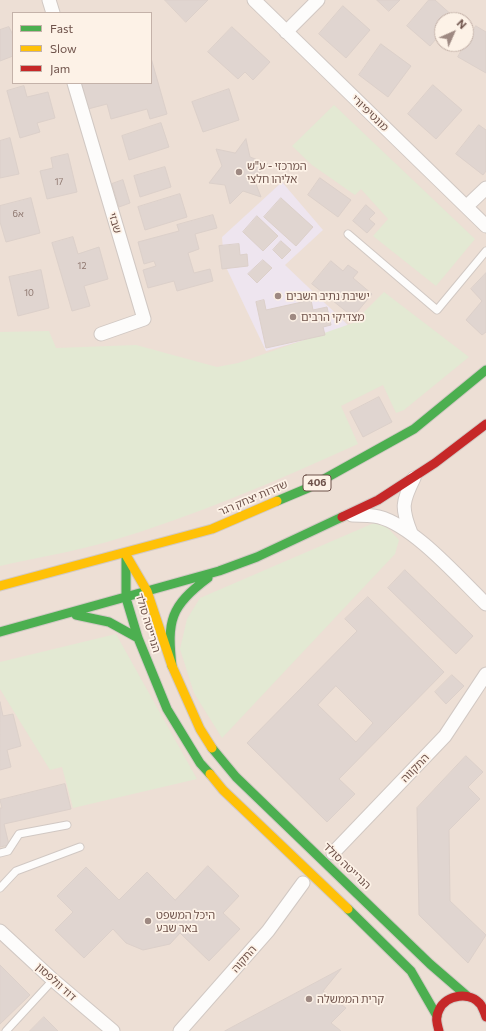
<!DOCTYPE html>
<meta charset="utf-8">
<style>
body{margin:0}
#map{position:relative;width:486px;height:1031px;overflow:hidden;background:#f4ede7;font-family:Commissioner,sans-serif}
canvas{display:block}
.legend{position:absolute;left:12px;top:12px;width:140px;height:72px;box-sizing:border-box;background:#fdf2e7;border:1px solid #c4b2a9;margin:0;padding:5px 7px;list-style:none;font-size:12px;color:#6f534b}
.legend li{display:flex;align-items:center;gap:8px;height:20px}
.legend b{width:20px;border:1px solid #c4b2a9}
.north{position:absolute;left:434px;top:12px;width:40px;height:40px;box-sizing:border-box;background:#fdf2e7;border:1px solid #c4b2a9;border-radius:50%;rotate:45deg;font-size:11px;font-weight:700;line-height:16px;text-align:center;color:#6f534b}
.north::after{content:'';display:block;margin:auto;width:14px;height:18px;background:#9e8982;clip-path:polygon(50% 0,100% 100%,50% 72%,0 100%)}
</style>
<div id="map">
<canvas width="486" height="1031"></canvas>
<ul class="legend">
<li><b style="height:5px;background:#4caf50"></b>Fast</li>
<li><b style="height:5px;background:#ffc107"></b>Slow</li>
<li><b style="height:5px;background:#c62828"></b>Jam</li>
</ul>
<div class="north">N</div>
</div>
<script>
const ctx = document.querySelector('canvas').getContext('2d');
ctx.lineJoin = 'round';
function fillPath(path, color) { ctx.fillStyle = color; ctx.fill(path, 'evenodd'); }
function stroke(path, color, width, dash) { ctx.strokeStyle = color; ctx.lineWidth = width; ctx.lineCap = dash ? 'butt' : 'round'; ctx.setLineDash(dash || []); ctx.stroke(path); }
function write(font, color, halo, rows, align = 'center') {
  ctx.font = font + ' Commissioner,"Noto Sans Hebrew",sans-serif'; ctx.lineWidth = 3.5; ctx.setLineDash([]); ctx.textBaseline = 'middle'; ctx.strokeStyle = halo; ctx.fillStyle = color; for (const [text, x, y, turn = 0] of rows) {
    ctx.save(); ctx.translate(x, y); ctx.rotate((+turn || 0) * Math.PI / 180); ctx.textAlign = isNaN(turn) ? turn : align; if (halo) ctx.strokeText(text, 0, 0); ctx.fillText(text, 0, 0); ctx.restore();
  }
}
fillPath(new Path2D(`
 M0,0H486V1031H0ZM13,13H151V83H13ZM442,20H466V44H442Z`), '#eddfd5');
fillPath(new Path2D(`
 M282,182L323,230L285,265L350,327L266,351L224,263L222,237Z`), '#eee5ef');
fillPath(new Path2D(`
 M334,105L475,239L436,286L373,236L388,219L361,189L355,195L312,165L292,146Z
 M384,292L469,357L404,410L396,413L383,385L341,406L358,444C276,481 193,517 107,542C72,552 35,558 0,566V332L49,331L56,348L136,345L217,367L238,363L353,323Z
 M374,523L387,527L399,540L395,554L222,738L194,693L180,649L187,619L200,598Z
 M116,634L197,779L73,808L62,767L50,770L0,689V662Z`), '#e3e9d3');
const building = new Path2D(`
 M165,0H208L186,22Z
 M377,0H400L389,11Z
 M429,0H435L454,17L452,20H442V32L430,46L407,26Z
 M343,6L370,30L346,58L319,34Z
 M476,26L486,32V73L458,57Z
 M9,27L13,35V56L0,61V30Z
 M232,27L270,62L253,80L245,72L238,79L208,52Z
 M381,44L411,66L388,97L359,75Z
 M151,58L167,114L150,119L147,109L111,119L107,104L88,109L81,83H151Z
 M433,85L462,110L436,139L408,114Z
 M24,86L27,97L48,92L55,118L37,123L40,132L20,138L7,91Z
 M229,89L239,120L203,132L192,102Z
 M161,123L169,147L129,160L122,136Z
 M479,125L486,130V171L483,175L456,154Z
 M10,138L19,174L0,178V141Z
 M246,139L250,157L268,164L254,179L261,197L243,191L230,204L225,185L209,183L222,166L216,149L235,153Z
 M68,154L77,192L47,199L40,171L53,168L51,158Z
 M165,167L171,187L140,197L134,176Z
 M320,178L351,200L338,217L308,195Z
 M123,180L130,203L119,207L112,184Z
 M180,194L187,217L145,230L138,207Z
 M31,198L40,233L6,242L0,222V206Z
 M281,198L313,227L296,246L264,217Z
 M366,205L375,213L369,219L375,224L367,233L353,221Z
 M213,215L217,228L195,234L199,249L188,253L194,273L210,269L213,281L177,291L174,281L148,288L143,270L156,266L154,261L144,264L138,242L179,231L177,225Z
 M257,216L278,236L263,251L243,232Z
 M73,237L78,254L99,247L108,279L84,286L90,306L72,311L52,243Z
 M281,241L291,250L282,259L273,250Z
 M239,244L240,255L247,254L248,266L222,269L219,246Z
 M263,260L272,268L257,283L248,274Z
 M331,261L343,271L348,265L358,272L353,278L372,294L353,317L312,284Z
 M41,270L49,308L18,316L9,277Z
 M486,273V332L482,335L466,320L482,301L471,289Z
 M264,300L266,310L311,300L313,310L327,307L331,325L323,327L325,335L266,348L256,302Z
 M379,397L392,422L363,437L350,412Z
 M405,570L473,636L456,654L388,588Z
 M368,597L444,672L339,779L355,794L327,822L247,743L357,631L345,619ZM336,686L373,723L356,742L318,705Z
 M452,675L464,686L446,704L435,692Z
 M0,702L3,716L13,714L21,746L7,750L11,767L0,770Z
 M466,756L483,772L468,787L480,799L449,830L450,901L486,935L468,963L419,915L417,808Z
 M65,784L71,809L4,824L9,845L0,847V808H2L0,800Z
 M208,866L239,896L223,913L240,929L209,961L180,933L170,944L143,950L126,943L113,929L84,958L55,930L73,912L57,896L86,867L119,900L147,872L175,900Z
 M0,965L30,995L0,1024Z
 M341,969L323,991L346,1008L331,1023L341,1031H225Z
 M44,1017L58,1031H30Z`);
fillPath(building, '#e0d5d0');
stroke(building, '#dcd0ca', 1);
const lane = new Path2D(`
 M348,234L437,310L486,251
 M0,853L8,851L19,834L67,825
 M0,888L16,871L80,847
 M6,1031L53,980`);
const street = new Path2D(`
 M49,0L53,13
 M254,0L486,226
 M286,32L318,0
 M74,83L144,319L101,334
 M467,206L486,188
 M352,515C361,515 371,515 379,517C414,526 459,578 486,604
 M411,533C401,508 402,502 414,478
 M333,853L445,736L486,674
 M0,931L53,980L113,1031
 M180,1031L268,931L303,883`);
const fast = new Path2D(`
 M277,501L308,488L414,429L486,370
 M126,553V598L138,638L167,709L200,763L210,774
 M76,615L109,622L138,638
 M0,632L219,571L257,557L342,517
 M172,666C167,621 170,606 208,578
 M212,748L236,777L430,964L467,996
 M348,909L411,971L437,1016`);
const slow = new Path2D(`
 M126,555L147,591L172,666L200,729L212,748
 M0,586L212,529L277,501
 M210,774L223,790L348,909`);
const jam = new Path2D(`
 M342,517L378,500L435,463L486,424
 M439,1031C437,1024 435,1017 439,1010C446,994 471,991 481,1005C483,1009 485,1013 486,1017`);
stroke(lane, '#d1c8c3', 9);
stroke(street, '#d1c8c3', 15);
stroke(fast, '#d2c9c4', 11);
stroke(slow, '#d2c9c4', 11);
stroke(jam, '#d2c9c4', 11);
stroke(lane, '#fdfcfb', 7);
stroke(street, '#fdfcfb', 13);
stroke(fast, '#4caf50', 9);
stroke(slow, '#ffc107', 9);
stroke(jam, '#c62828', 9);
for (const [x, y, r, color] of [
 [239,172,4,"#9e8982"],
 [278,296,4,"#9e8982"],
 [293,317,4,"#9e8982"],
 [148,921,4,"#9e8982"],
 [309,999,4,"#9e8982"]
]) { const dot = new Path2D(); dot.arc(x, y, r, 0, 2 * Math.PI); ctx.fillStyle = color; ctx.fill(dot); stroke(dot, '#fdf2e7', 1.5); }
write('9px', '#8d766e', null, [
 ["17",59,182],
 ["6א",18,214],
 ["12",82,266],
 ["10",29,293]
]);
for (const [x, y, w] of [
 [317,483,28]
]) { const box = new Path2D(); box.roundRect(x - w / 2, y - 8, w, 16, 3); ctx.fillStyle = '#fdf2e7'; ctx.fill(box); stroke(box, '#6f534b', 1); }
write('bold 10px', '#6f534b', null, [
 ["406",317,483]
]);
write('11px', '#6f534b', '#fdf2e7', [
 ["מונטיפיורי",370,113,44],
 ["שבזי",115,223,74],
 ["שדרות יצחק רגר",253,498,-23],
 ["הנרייטה סולד",148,623,73],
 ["התקווה",415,768,-46],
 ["הנרייטה סולד",347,866,44],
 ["התקוה",244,959,-49],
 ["דוד וולפסון",56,982,42]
]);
write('11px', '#6f534b', '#fdf2e7', [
 ["המרכזי - ע\"ש",247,166],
 ["אליהו חלצי",247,179],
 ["ישיבת נתיב השבים",286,296],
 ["מצדיקי הרבים",301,317],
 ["היכל המשפט",156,915],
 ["באר שבע",156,928],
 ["קרית הממשלה",317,999]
], 'left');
</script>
